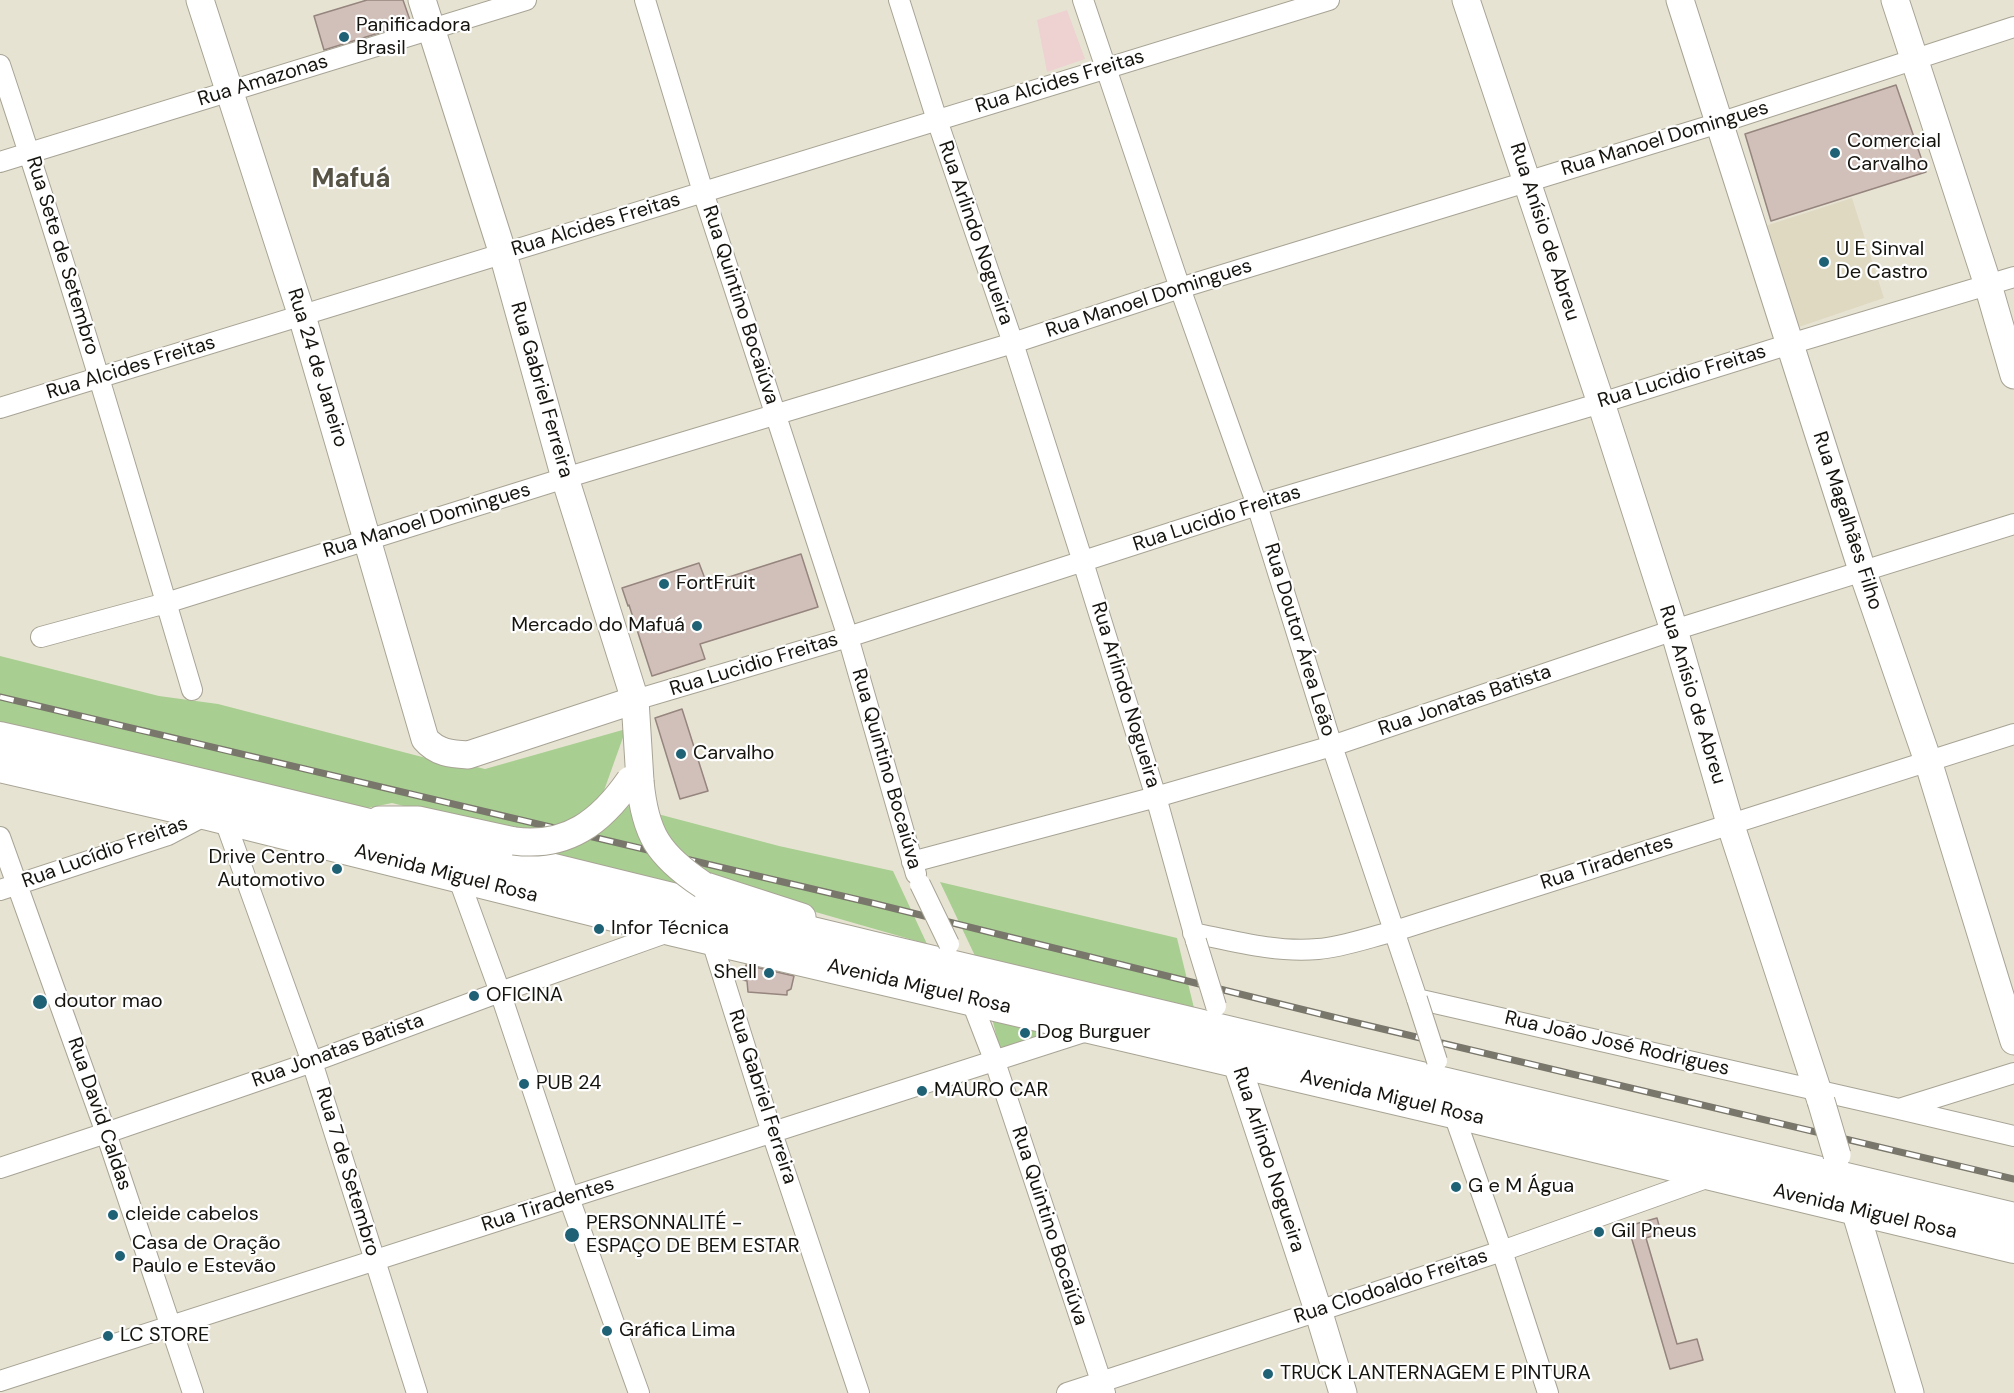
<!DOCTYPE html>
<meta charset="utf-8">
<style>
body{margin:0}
canvas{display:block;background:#e7e3d3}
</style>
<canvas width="2014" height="1393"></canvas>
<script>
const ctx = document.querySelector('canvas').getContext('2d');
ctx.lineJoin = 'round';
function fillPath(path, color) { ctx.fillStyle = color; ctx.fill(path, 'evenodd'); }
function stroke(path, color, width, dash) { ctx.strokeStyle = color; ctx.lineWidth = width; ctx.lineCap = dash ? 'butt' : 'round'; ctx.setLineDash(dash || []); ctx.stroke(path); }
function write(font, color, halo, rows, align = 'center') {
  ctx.font = font + ' "DM Sans",sans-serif'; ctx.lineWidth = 4.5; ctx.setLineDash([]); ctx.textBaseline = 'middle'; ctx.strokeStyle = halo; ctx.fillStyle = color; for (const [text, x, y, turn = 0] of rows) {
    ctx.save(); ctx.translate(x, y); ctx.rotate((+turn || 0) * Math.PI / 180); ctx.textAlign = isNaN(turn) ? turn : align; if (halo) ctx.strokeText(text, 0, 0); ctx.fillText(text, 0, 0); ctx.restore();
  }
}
fillPath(new Path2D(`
 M1067,10L1085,59L1047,72L1037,20Z`), '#edd2d1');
fillPath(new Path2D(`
 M1852,198L1884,298L1796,328L1765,226Z`), '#dfd9c2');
fillPath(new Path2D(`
 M0,656L159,696L218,704L430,759L460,763L485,769L626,729L601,799L779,846L893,871L927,944L725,886L679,885L533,854L523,836L392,803L363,809L0,723Z
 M940,882L1177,938L1194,1008L976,958Z
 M992,1018L1046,1029V1034L1044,1037L1000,1051Z`), '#a8cf91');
const building = new Path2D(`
 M367,0H403L411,23L324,50L314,16Z
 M1896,85L1926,172L1771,221L1745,134Z
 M801,554L818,607L700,644L705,659L652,676L629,605L628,606L622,588L699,563L707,584Z
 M682,709L708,791L680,799L655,718Z
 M746,965L794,976L791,989L787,991V995L748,992L747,981L743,980Z
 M1657,1218L1661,1233L1646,1238L1677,1344L1697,1339L1703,1360L1670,1369L1628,1226Z`);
fillPath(building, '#d1c0b9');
stroke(building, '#95857e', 1.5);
const street = new Path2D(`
 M645,0L703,192L848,637L916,874
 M899,0L937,120L1013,343L1083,562L1156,797L1196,941
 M1083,0L1180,288L1257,505L1332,746L1417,999L1899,1109L2014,1073
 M0,65C69,272 130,481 192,690
 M0,162L526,0
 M0,408L1329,0
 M41,637L166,603L565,478L1013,343L1180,288L1719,123L2014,27
 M635,700L848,637L1257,505L1601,403L1790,344L2014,277
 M224,818L312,1062L417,1393
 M0,837L106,1133L193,1393
 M912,862L1156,797L1332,746L1674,630L2014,524
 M458,877L500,992L569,1198L639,1393
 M0,890L168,835L208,814
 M1193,933C1233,941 1277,953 1318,949C1343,947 1370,937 1395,931L2014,734
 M711,938L772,1133L859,1393
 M968,992L995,1062L1105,1393
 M1451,1106L1502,1251L1548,1393
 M1899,1109L2014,1136
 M0,1168L106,1133L312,1062L500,992L671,931
 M0,1381L1093,1029
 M1067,1393L1502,1251L1712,1176`);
const secondary = new Path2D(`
 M200,0L302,316L425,739C437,753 451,754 468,755L635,700
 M422,0L503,254L565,478L635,700L640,781
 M1466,0L1601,403L1674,630L1730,823L1821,1101
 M1680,0L1862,570L1928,761L2014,1041
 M1895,0L1988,285L2014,375
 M379,820H418L514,841
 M703,885L802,917
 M1236,1061L1318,1310L1343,1393
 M1849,1190L1910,1393`);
const primary = new Path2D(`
 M0,738C291,803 580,878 870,947C1251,1038 1633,1126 2014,1219
 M0,766L208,814L674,930L1453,1112L2014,1247`);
stroke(street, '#a8a495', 22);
stroke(secondary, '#a8a495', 29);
stroke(primary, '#a8a495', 34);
stroke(street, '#fff', 20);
stroke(secondary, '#fff', 27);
stroke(primary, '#fff', 32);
const rail = new Path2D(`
 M0,697L872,903L1349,1021L2014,1179`);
stroke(rail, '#79766b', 7);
stroke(rail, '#fff', 4.5, [14]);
const streetBridge = new Path2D(`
 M920,884L949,944
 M1196,941L1216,1006
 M1417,999L1437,1061`);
const secondaryBridge = new Path2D(`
 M640,781C645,834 658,855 703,885
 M514,841C567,848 601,822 630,780
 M1821,1101L1837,1155`);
stroke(streetBridge, '#a8a495', 22, []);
stroke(secondaryBridge, '#a8a495', 29, []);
stroke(streetBridge, '#fff', 20);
stroke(secondaryBridge, '#fff', 27);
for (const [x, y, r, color] of [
 [344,37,6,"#1f6275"],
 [1835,153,6,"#1f6275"],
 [1824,262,6,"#1f6275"],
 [664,584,6,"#1f6275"],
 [697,626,6,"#1f6275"],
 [681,754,6,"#1f6275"],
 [337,869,6,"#1f6275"],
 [599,929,6,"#1f6275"],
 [769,973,6,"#1f6275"],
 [474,996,6,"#1f6275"],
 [40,1002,8,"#1f6275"],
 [1025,1033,6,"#1f6275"],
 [524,1084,6,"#1f6275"],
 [922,1091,6,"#1f6275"],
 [1456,1187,6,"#1f6275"],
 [113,1215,6,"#1f6275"],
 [1599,1232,6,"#1f6275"],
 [572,1235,8,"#1f6275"],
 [120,1256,6,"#1f6275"],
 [607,1331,6,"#1f6275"],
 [108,1336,6,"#1f6275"],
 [1268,1374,6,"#1f6275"]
]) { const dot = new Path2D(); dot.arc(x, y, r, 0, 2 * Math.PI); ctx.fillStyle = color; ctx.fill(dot); stroke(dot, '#fff', 2); }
write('20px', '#16140f', '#fff', [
 ["Panificadora",356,26],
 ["Brasil",356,49],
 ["Comercial",1847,142],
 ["Carvalho",1847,165],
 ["U E Sinval",1836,250],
 ["De Castro",1836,273],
 ["FortFruit",676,584],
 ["Mercado do Mafuá",685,626,"right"],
 ["Carvalho",693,754],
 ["Drive Centro",325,858,"right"],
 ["Automotivo",325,881,"right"],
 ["Infor Técnica",611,929],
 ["Shell",757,973,"right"],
 ["OFICINA",486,996],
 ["doutor mao",54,1002],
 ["Dog Burguer",1037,1033],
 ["PUB 24",536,1084],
 ["MAURO CAR",934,1091],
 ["G e M Água",1468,1187],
 ["cleide cabelos",125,1215],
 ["PERSONNALITÉ -",586,1224],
 ["ESPAÇO DE BEM ESTAR",586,1247],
 ["Gil Pneus",1611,1232],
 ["Casa de Oração",132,1244],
 ["Paulo e Estevão",132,1267],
 ["Gráfica Lima",619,1331],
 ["LC STORE",120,1336],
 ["TRUCK LANTERNAGEM E PINTURA",1280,1374]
], 'left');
write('20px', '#16140f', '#fff', [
 ["Rua Amazonas",263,81,-17],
 ["Rua Alcides Freitas",1060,82,-17],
 ["Rua Manoel Domingues",1665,139,-17],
 ["Rua Alcides Freitas",596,225,-17],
 ["Rua Anísio de Abreu",1544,232,72],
 ["Rua Arlindo Nogueira",975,233,71],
 ["Rua Sete de Setembro",62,256,73],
 ["Rua Manoel Domingues",1149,299,-18],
 ["Rua Quintino Bocaiúva",740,305,72],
 ["Rua Alcides Freitas",131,368,-17],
 ["Rua 24 de Janeiro",317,368,73],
 ["Rua Lucidio Freitas",1682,377,-17],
 ["Rua Gabriel Ferreira",541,390,74],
 ["Rua Lucidio Freitas",1217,519,-18],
 ["Rua Manoel Domingues",427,521,-17],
 ["Rua Magalhães Filho",1847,521,72],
 ["Rua Doutor Área Leão",1299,640,73],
 ["Rua Lucidio Freitas",754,665,-17],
 ["Rua Arlindo Nogueira",1125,695,73],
 ["Rua Anísio de Abreu",1692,695,73],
 ["Rua Jonatas Batista",1465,701,-19],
 ["Rua Quintino Bocaiúva",886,769,74],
 ["Rua Lucídio Freitas",105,853,-20],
 ["Rua Tiradentes",1607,863,-18],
 ["Avenida Miguel Rosa",446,874,14],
 ["Avenida Miguel Rosa",919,987,13],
 ["Rua João José Rodrigues",1617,1044,13],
 ["Rua Jonatas Batista",338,1051,-20],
 ["Rua Gabriel Ferreira",762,1097,72],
 ["Avenida Miguel Rosa",1392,1098,13],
 ["Rua David Caldas",99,1114,71],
 ["Rua Arlindo Nogueira",1268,1160,72],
 ["Rua 7 de Setembro",347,1172,73],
 ["Rua Tiradentes",548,1205,-18],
 ["Avenida Miguel Rosa",1865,1212,13],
 ["Rua Quintino Bocaiúva",1049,1226,72],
 ["Rua Clodoaldo Freitas",1391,1287,-18]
]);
write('bold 26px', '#575446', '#fff', [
 ["Mafuá",351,180]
]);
</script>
